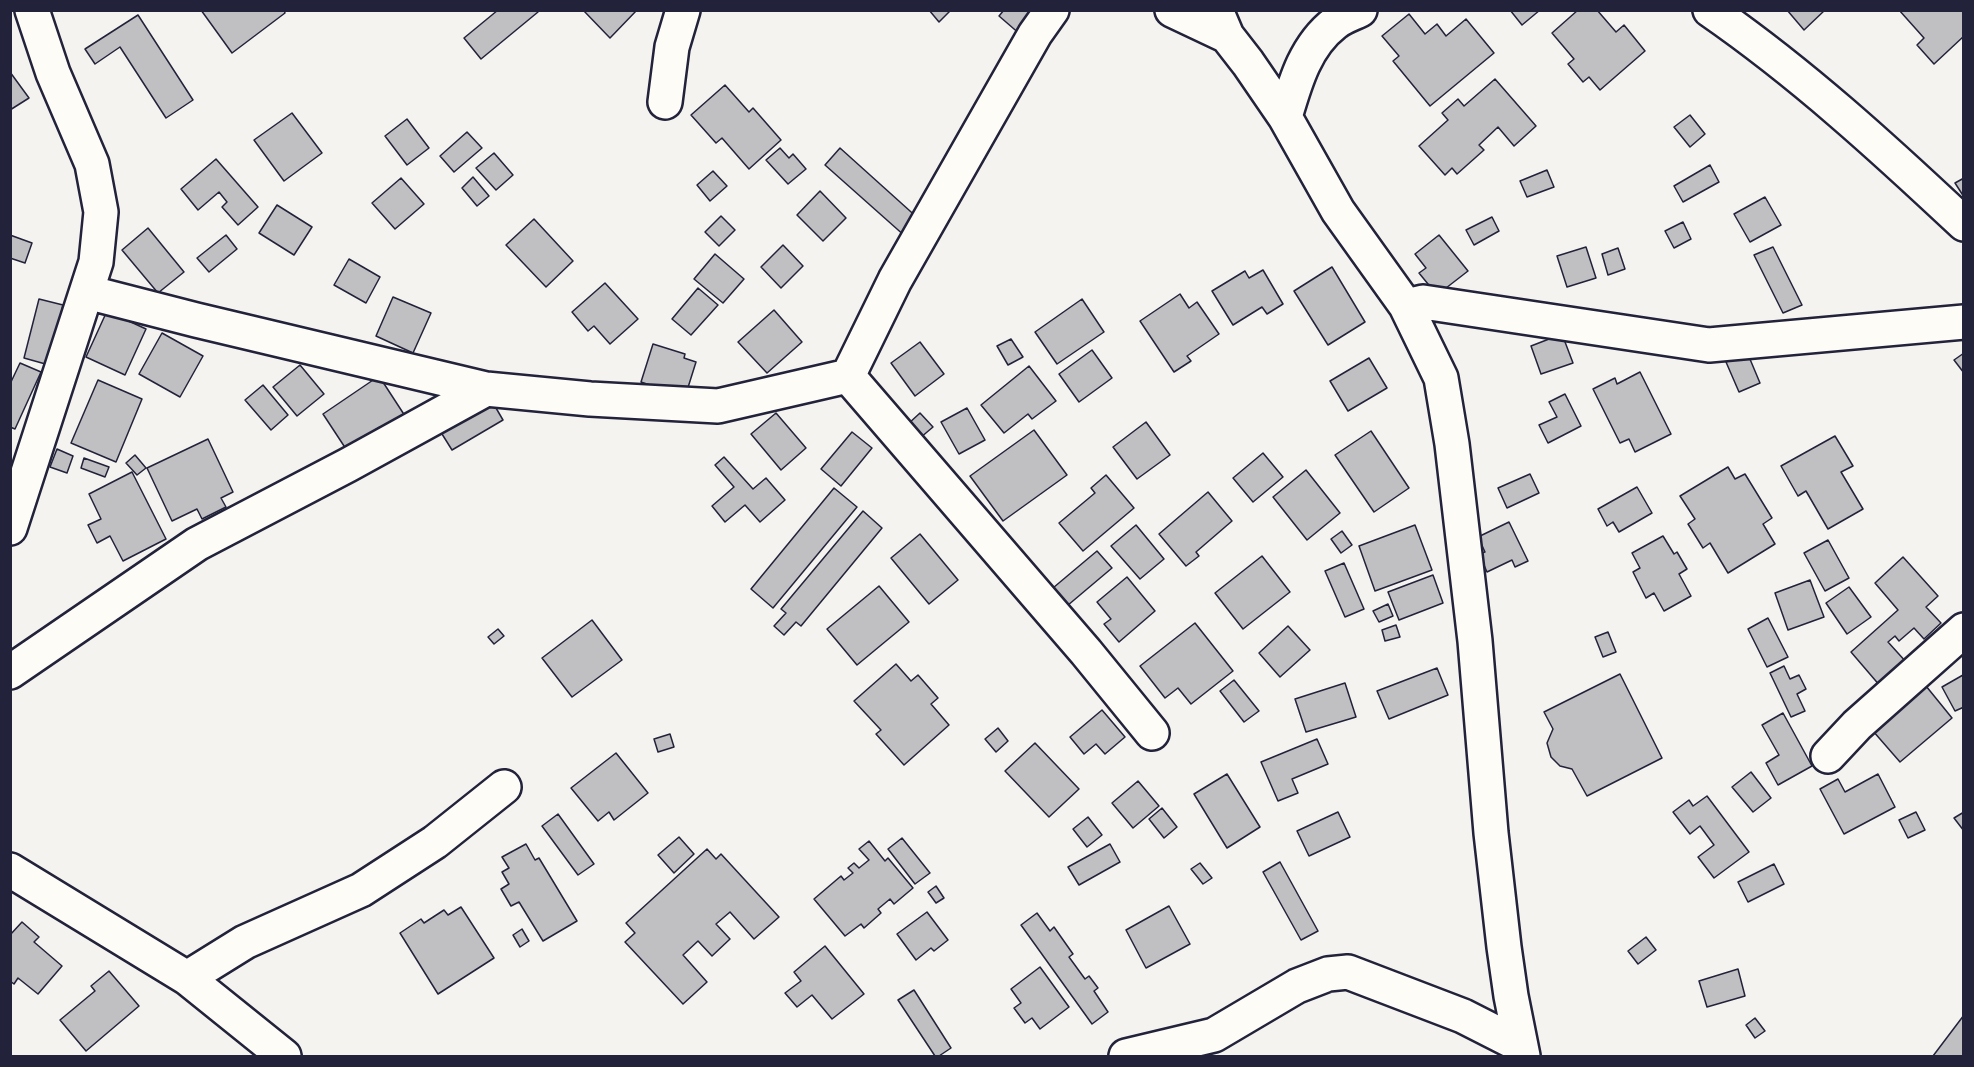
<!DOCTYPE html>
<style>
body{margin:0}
#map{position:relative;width:1974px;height:1067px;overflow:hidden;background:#f4f3ef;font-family:Kalam,sans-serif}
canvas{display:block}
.frame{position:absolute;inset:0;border:12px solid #22223b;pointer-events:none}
</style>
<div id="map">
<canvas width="1974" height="1067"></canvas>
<div class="frame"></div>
</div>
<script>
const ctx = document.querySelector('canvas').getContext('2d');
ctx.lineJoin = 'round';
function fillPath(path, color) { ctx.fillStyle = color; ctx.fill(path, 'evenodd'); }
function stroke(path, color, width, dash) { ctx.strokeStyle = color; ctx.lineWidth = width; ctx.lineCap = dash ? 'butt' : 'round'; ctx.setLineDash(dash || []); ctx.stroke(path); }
const building = new Path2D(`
 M201,10H284L285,13L232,53Z
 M498,10H536L538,12L481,59L464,38Z
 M583,10H637L610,38Z
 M929,10H951L939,22Z
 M1004,10H1034L1021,35L999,16Z
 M1510,10H1540L1522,25Z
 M1578,10H1597L1616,32L1624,25L1645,51L1600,90L1589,77L1583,82L1568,64L1574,59L1552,33Z
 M1787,10H1825L1804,30Z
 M1899,10H1964V36L1934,64L1917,45L1924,38Z
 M1409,14L1425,34L1437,24L1446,36L1466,19L1494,53L1430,106L1393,61L1399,56L1382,36Z
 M138,15L193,100L166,118L120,47L95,64L85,49Z
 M10,72L29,98L10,110Z
 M1495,79L1536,126L1514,146L1498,127L1479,145L1484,150L1457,174L1452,168L1445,175L1419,146L1448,120L1442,113L1458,99L1464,106Z
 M725,85L749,112L753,108L781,140L749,169L722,138L716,143L691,115Z
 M292,113L322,153L284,181L254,140Z
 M1690,115L1705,134L1690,147L1674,127Z
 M407,119L429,148L407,165L385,136Z
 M467,132L482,148L454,172L440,156Z
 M780,148L789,158L793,154L806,169L788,184L766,160Z
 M840,148L920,220L906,237L825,165Z
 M494,153L513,175L496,190L476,168Z
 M216,159L258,207L238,225L222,207L227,202L219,192L198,210L181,189Z
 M1710,165L1719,182L1683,202L1674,186Z
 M1547,170L1554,187L1527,197L1520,181Z
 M713,171L727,186L710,201L697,185Z
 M473,177L489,196L477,206L462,188Z
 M401,178L424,204L395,229L372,203Z
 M1964,178V197L1955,183Z
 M820,191L846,218L823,241L797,215Z
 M1765,197L1781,225L1750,242L1734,214Z
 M277,205L312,227L294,255L259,233Z
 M721,216L735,230L719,246L705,232Z
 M1492,217L1499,231L1474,245L1466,230Z
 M534,219L573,261L546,287L506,245Z
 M1683,222L1691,239L1674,248L1665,231Z
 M148,228L184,272L158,293L122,250Z
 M10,235L32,243L25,263L10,258Z
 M226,235L237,249L209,272L197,258Z
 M1439,235L1468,271L1437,295L1419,273L1426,268L1415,254Z
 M783,245L803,266L781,288L761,267Z
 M1586,247L1596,278L1567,287L1557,256Z
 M1773,247L1802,305L1783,313L1754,255Z
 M1618,248L1625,269L1608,275L1602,254Z
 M715,254L744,279L723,303L694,279Z
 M349,259L380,277L366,303L334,285Z
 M1332,267L1365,322L1328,345L1294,291Z
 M1263,270L1283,304L1267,314L1262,307L1233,325L1212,291L1245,271L1249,278Z
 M605,283L638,319L610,344L594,326L588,331L572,312Z
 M698,288L718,305L691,335L672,319Z
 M1180,294L1189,308L1197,302L1219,334L1187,356L1191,361L1174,372L1140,321Z
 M393,297L431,313L413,353L376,336Z
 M39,299L63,305L49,365L24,358Z
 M1082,299L1104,332L1057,364L1035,332Z
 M774,310L802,342L767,373L738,342Z
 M107,311L146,329L125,375L86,357Z
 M162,333L203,356L180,397L139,374Z
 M1562,334L1573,363L1541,374L1531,346Z
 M1011,339L1023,357L1008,365L997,346Z
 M920,342L944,374L915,396L891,363Z
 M653,344L685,354L684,358L696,362L685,397L641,382Z
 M1092,350L1112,378L1079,402L1059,374Z
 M1747,352L1760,383L1739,392L1726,362Z
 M1964,353V373L1954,360Z
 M1369,358L1387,388L1348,411L1330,381Z
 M20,363L41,372L15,429L10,427V384Z
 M300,365L324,394L297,416L273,387Z
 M1029,366L1056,401L1032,419L1028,414L1004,433L981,405Z
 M1640,372L1671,434L1635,452L1629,439L1620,443L1593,389L1615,378L1617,384Z
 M379,376L407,419L385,434L380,427L346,449L323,414Z
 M98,380L142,399L116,462L71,443Z
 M263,385L288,415L271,430L245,400Z
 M1565,394L1581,426L1548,443L1539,425L1557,417L1549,402Z
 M489,396L503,420L452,450L437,426Z
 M967,408L985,440L959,454L941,422Z
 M776,413L806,448L781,470L751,434Z
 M920,413L933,427L920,438L908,424Z
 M1146,422L1170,455L1137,479L1113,447Z
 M1034,430L1067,475L1003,521L970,476Z
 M1371,431L1409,488L1374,512L1335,455Z
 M852,432L872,448L841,486L821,469Z
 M1835,436L1853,466L1841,472L1863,509L1828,529L1806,491L1798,496L1781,466Z
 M208,439L233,492L221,498L226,507L202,519L197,509L172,521L147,468Z
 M57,449L73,456L67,473L50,467Z
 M1263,453L1283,477L1253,502L1233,478Z
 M135,455L146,468L137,475L126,463Z
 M724,457L753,489L766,478L785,500L760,522L745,505L725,522L712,506L734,487L715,465Z
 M84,458L109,467L105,477L81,468Z
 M1728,467L1735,479L1745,474L1772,518L1763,524L1775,544L1728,573L1710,543L1703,548L1688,524L1695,519L1680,496Z
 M1306,470L1340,513L1307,540L1273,497Z
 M132,472L166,539L123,561L110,536L97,543L88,525L101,519L89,494Z
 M1530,474L1539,493L1507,508L1498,488Z
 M1106,475L1134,508L1083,551L1059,523L1095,493L1091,488Z
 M1637,487L1652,513L1619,532L1613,522L1607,526L1598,509Z
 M834,488L857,507L773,608L751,589Z
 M1208,492L1232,521L1196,552L1199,556L1186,566L1159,534Z
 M863,511L882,528L801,626L796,622L784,635L774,626L786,613L781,609Z
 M1509,522L1528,561L1515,567L1512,560L1487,572L1479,554L1485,552L1478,537Z
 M1136,525L1164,559L1140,579L1111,546Z
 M1415,525L1432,570L1375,591L1359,546Z
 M1342,531L1352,545L1341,553L1331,539Z
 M920,534L958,580L929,604L891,558Z
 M1663,536L1674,554L1677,552L1687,569L1679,574L1691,596L1664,611L1654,593L1646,598L1633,572L1640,568L1632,553Z
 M1828,540L1849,578L1825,591L1804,553Z
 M1097,551L1112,568L1061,611L1047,593Z
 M1262,556L1290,592L1243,629L1215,593Z
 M1903,557L1938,596L1926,607L1941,623L1924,639L1914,628L1899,641L1895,636L1888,642L1907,663L1881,687L1851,652L1898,610L1875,583Z
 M1344,563L1364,609L1345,617L1325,571Z
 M1433,575L1443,603L1399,620L1388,592Z
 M1127,577L1155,611L1119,642L1104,624L1111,619L1097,602Z
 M1810,580L1824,617L1788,630L1775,593Z
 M879,586L909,622L857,665L827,629Z
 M1849,587L1871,617L1847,634L1826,603Z
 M1388,604L1393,616L1379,622L1373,611Z
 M1768,618L1788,657L1767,667L1748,629Z
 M592,620L622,660L572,697L542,658Z
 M1195,623L1233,671L1191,704L1178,688L1165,698L1140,666Z
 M1396,625L1400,637L1385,641L1382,630Z
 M1288,626L1310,650L1280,677L1259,653Z
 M498,629L504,636L494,644L488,637Z
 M1608,632L1616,652L1603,657L1595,637Z
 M896,664L911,681L918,675L938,698L931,704L949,725L904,765L876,734L881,730L854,701Z
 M1784,666L1790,679L1799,675L1806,689L1797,694L1805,711L1791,717L1770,673Z
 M1437,668L1448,695L1389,719L1377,691Z
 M1620,674L1662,758L1587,796L1572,769L1560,766L1551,757L1547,743L1553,729L1544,712Z
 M1963,675L1964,707L1955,711L1942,687Z
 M1234,680L1259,711L1244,722L1220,691Z
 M1345,683L1356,717L1306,732L1295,699Z
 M1926,686L1952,718L1900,762L1873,731Z
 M1102,710L1125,737L1105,754L1096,744L1084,754L1070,737Z
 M1783,713L1812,766L1778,785L1766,763L1779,755L1762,725Z
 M998,728L1008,741L996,752L985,739Z
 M670,734L674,747L658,752L654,739Z
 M1317,739L1328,764L1292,779L1298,793L1278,801L1261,762Z
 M1035,743L1079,789L1049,817L1005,771Z
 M616,753L648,793L614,820L609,812L598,821L571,788Z
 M1751,772L1771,798L1753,812L1732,787Z
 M1227,774L1260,827L1227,848L1194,794Z
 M1878,774L1895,807L1844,834L1820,789L1838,779L1845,792Z
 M1138,781L1159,806L1133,828L1112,803Z
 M1707,796L1749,852L1714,878L1698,857L1714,845L1700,826L1690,834L1673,812L1689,800L1693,806Z
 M1162,808L1177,827L1164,838L1149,819Z
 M1338,812L1350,837L1309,856L1297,831Z
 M1916,812L1925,830L1908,838L1899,820Z
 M1964,812V831L1954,818Z
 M558,814L594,864L578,875L542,826Z
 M1088,817L1102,835L1087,847L1073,829Z
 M679,837L694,854L674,873L658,855Z
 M902,838L930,873L915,884L888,849Z
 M869,841L885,861L888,858L913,888L894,904L890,899L878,909L881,913L864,928L861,924L845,936L814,899L841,876L844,880L853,873L848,868L854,863L859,868L869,860L859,849Z
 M526,844L535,860L539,858L577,921L543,941L519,902L511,906L501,889L509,884L502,872L509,868L502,857Z
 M1110,844L1120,862L1079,885L1068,867Z
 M707,849L716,859L721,854L779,917L754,939L730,912L716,924L730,939L712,956L698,941L683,955L707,982L683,1004L625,942L635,933L626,923Z
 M1280,862L1318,931L1301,940L1263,872Z
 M1200,863L1212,878L1203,884L1191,869Z
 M1774,864L1784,884L1748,902L1738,882Z
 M936,886L944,898L936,903L928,892Z
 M1169,906L1190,944L1146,968L1126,930Z
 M461,907L494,958L438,994L400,933L421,919L424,923L444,910L448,915Z
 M927,912L948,940L934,951L931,948L916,960L897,934Z
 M1037,913L1050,931L1054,927L1073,954L1069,957L1085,979L1089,976L1098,988L1094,991L1108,1012L1092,1024L1021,925Z
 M22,922L39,937L34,942L62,966L38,994L18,978L14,984L10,981V935Z
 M522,929L529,941L520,947L513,935Z
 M1646,937L1656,950L1638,964L1628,951Z
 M825,946L864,994L832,1019L812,995L797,1007L785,993L801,981L794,972Z
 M1040,967L1069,1007L1040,1029L1032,1018L1025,1023L1014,1008L1021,1003L1011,989Z
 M1738,969L1745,996L1707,1007L1699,981Z
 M109,971L139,1006L86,1051L60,1020L95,991L91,986Z
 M914,990L951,1048L939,1056H935L898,1000Z
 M1964,1015V1056H1933Z
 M1755,1018L1765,1031L1755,1038L1746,1025Z`);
fillPath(building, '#c0bfc2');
stroke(building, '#22223b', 1.5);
const minor = new Path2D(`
 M1172,10L1227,36
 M1216,10L1227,36L1248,63L1285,117L1338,211L1406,306L1441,378L1452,444L1475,641L1491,833L1504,947L1511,996L1523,1056
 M1710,10C1801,73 1883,148 1964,224
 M665,102L672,47L683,10
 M1285,117C1295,83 1305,46 1335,23C1342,17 1352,14 1360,10
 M87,292L196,320L486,389L590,399L718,406L848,376L895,280L1035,34L1052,10
 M1406,306L1423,302L1709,345L1964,322
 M848,376L1086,652L1152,733
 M10,528L96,262L101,212L92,164L53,73L32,10
 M10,672L197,544L348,465L486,389
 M1828,756L1857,725L1964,630
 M10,870L187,978L284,1056
 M187,978L245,942L361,890L435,842L504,787
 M1126,1056L1214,1035L1297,986L1328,974L1348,972L1463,1016L1520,1045`);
stroke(minor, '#22223b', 38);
stroke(minor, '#fdfcf7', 33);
</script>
